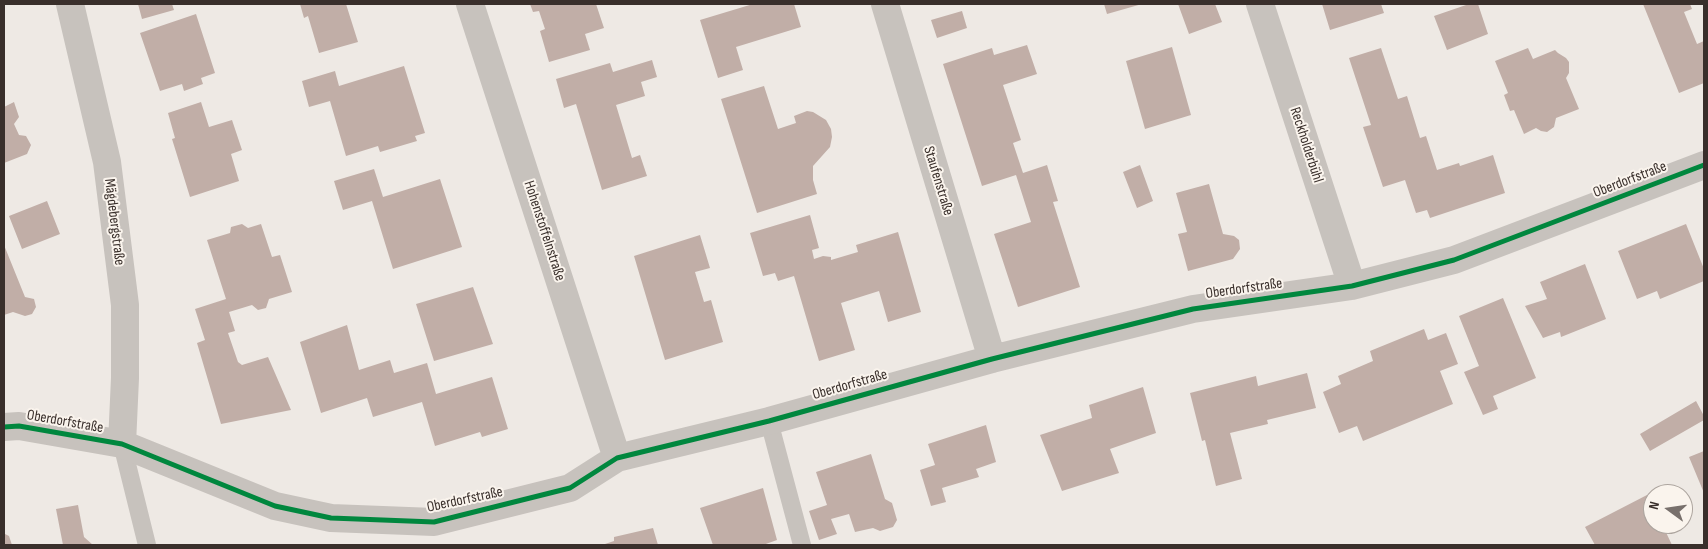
<!DOCTYPE html>
<html>
<head>
<meta charset="utf-8">
<style>
  body { margin:0 }
  #map { position:relative; width:1708px; height:549px; overflow:hidden; background:#eee9e4; font-family:"Sofia Sans Condensed",sans-serif }
  canvas { display:block }
  .frame { position:absolute; inset:0; border:5px solid #392f2b; pointer-events:none }
  .north { position:absolute; left:1643px; top:484px; width:50px; height:50px; box-sizing:border-box; background:#faf4ed; border:1px solid #ada59f; border-radius:50%; rotate:284deg; font-size:14px; font-weight:700; line-height:20px; text-align:center; color:#392f2b }
  .north::after { content:''; display:block; margin:auto; width:18px; height:22px; background:#78706c; clip-path:polygon(50% 0,100% 100%,50% 72%,0 100%) }
</style>
</head>
<body>
<div id="map">
<canvas width="1708" height="549"></canvas>
<div class="frame"></div>
<div class="north">N</div>
</div>
<script>
const ctx = document.querySelector('canvas').getContext('2d');
ctx.lineJoin = 'round';
function paint(path, color) { ctx.fillStyle = color; ctx.fill(path, 'evenodd'); }
const poly = rows => new Path2D(rows.map(r => 'M' + r).join(''));
function strokePath(path, color, width, dash) { ctx.strokeStyle = color; ctx.lineWidth = width; ctx.lineCap = dash ? 'butt' : 'round'; ctx.setLineDash(dash || []); ctx.stroke(path); }
function drawText(font, color, halo, rows, align = 'center') {
  ctx.font = font + ' "Sofia Sans Condensed",sans-serif'; ctx.lineWidth = 4; ctx.setLineDash([]); ctx.textBaseline = 'middle'; ctx.strokeStyle = halo; ctx.fillStyle = color; for (const [text, x, y, turn = 0] of rows) {
    ctx.save(); ctx.translate(x, y); ctx.rotate((+turn || 0) * Math.PI / 180); ctx.textAlign = isNaN(turn) ? turn : align; if (halo) ctx.strokeText(text, 0, 0); ctx.fillText(text, 0, 0); ctx.restore();
  }
}
const building = poly([
  [138,4,172,4,174,10,142,19],
  [300,4,346,4,358,42,319,53,308,16,304,18],
  [530,4,596,4,604,28,585,34,590,50,549,62,540,31,545,29,539,11,533,12],
  [753,4,794,4,801,27,736,47,743,70,718,78,700,20],
  [1104,4,1142,4,1107,14],
  [1178,4,1215,4,1222,22,1189,34],
  [1322,4,1381,4,1384,13,1330,30],
  [1469,4,1478,4,1488,34,1447,50,1434,16],
  [1643,4,1690,4,1692,9,1684,12,1697,44,1704,41,1704,83,1679,93],
  [962,11,967,28,937,38,931,20],
  [196,14,215,73,201,78,203,84,184,91,182,84,160,91,140,33],
  [1027,45,1037,74,1003,85,1021,140,1013,143,1023,173,1047,165,1058,201,1053,202,1080,287,1018,307,994,234,1031,222,1016,175,982,186,943,64,992,48,994,55],
  [1172,47,1191,115,1145,129,1126,61],
  [1381,48,1398,99,1407,96,1420,138,1426,136,1437,170,1459,163,1460,166,1493,155,1505,193,1430,218,1427,210,1416,213,1405,180,1383,187,1363,127,1371,125,1349,58],
  [1528,48,1533,59,1555,50,1558,53,1566,58,1569,62,1569,73,1566,78,1579,109,1556,118,1554,127,1547,132,1541,131,1536,128,1524,134,1514,110,1510,111,1504,95,1508,93,1495,61],
  [652,60,657,77,641,82,645,96,616,105,632,158,640,155,647,176,602,190,576,104,564,108,556,79,610,63,613,72],
  [404,66,425,133,415,136,417,141,380,152,378,146,346,156,330,101,309,107,302,81,335,71,339,86],
  [764,86,778,129,796,123,794,116,807,111,813,112,826,120,831,129,832,137,830,147,813,166,813,180,817,194,757,213,721,99],
  [14,102,19,117,14,124,19,135,26,136,31,145,27,154,4,163,4,107],
  [201,102,209,127,232,120,242,150,231,154,239,181,190,197,172,139,175,138,168,113],
  [1140,165,1153,201,1137,208,1123,172],
  [374,169,383,197,440,179,462,247,393,269,372,201,343,210,334,181],
  [1209,184,1223,234,1234,236,1239,240,1240,249,1233,259,1188,271,1178,234,1187,232,1176,193],
  [47,201,60,234,22,249,9,216],
  [810,215,819,248,812,250,814,259,823,256,831,257,831,260,858,252,856,245,898,232,921,312,888,322,879,291,841,303,855,350,819,361,794,276,778,281,775,273,763,276,750,233],
  [242,224,248,228,261,224,272,257,280,255,292,292,269,299,266,308,258,310,252,305,229,312,235,331,228,333,238,362,242,365,268,357,291,410,221,424,197,343,205,340,195,309,226,299,207,240,230,233,231,227],
  [1686,224,1704,269,1704,281,1660,299,1657,291,1637,299,1618,251],
  [700,235,710,268,695,272,704,302,711,300,723,342,665,360,634,256],
  [4,245,25,297,34,299,36,307,32,314,25,316,13,312,4,315],
  [1585,264,1606,319,1561,337,1560,332,1543,338,1525,306,1547,299,1540,282],
  [473,287,493,344,434,361,416,304],
  [1503,298,1536,378,1493,396,1498,409,1483,415,1464,372,1479,366,1459,316],
  [347,325,359,370,390,360,394,373,427,363,436,394,492,377,508,429,482,437,480,432,435,446,422,402,373,417,367,398,321,413,300,342],
  [1424,329,1428,340,1446,333,1458,364,1440,371,1453,404,1363,441,1357,426,1339,433,1323,392,1341,384,1338,376,1373,361,1370,351],
  [1307,373,1316,408,1267,420,1268,424,1230,433,1242,479,1216,486,1205,440,1202,441,1190,393,1256,376,1258,386],
  [1143,387,1156,433,1110,449,1119,473,1062,491,1040,435,1092,418,1089,405],
  [1696,401,1704,416,1704,420,1650,451,1640,434],
  [986,425,996,462,976,469,979,477,942,488,946,502,931,506,920,470,935,465,928,444],
  [1704,451,1704,493,1689,457],
  [871,454,885,499,892,503,897,520,893,527,880,531,873,528,855,532,849,514,831,519,837,534,819,540,809,511,827,505,816,472],
  [763,488,777,540,763,545,713,545,700,508],
  [1647,495,1653,507,1653,524,1662,524,1672,545,1595,545,1585,527],
  [78,505,84,537,93,545,63,545,56,509],
  [653,528,658,545,602,545,614,541,614,537],
  [4,530,5,534,9,536,12,545,4,545]
]);
const lane = poly([
  [769,421,802,545],
  [122,444,147,545]
]);
const street = poly([
  [70,4,107,162,125,305,125,378,122,444],
  [470,4,617,458],
  [885,4,992,359],
  [1260,4,1352,286],
  [4,427,19,426,122,444,275,506,331,518,434,522,570,488,617,458,769,421,992,359,1193,309,1352,286,1454,260,1704,165]
]);
const cycleway = poly([
  [4,427,19,426,122,444,275,506,331,518,434,522,570,488,617,458,769,421,992,359,1193,309,1352,286,1454,260,1704,165]
]);
const streetNames = [
  ["Reckholderbühl",1306,145,72],
  ["Oberdorfstraße",1630,180,-21],
  ["Staufenstraße",938,181,73],
  ["Mägdebergstraße",114,222,83],
  ["Hohenstoffelnstraße",544,231,72],
  ["Oberdorfstraße",1244,289,-8],
  ["Oberdorfstraße",850,385,-16],
  ["Oberdorfstraße",65,422,10],
  ["Oberdorfstraße",465,500,-12]
];
paint(building, '#c1aea7');
strokePath(lane, '#c7c2bd', 18);
strokePath(street, '#c7c2bd', 28);
strokePath(cycleway, '#00873e', 5);
drawText('15px', '#392f2b', '#faf4ed', streetNames);
</script>
</body>
</html>
